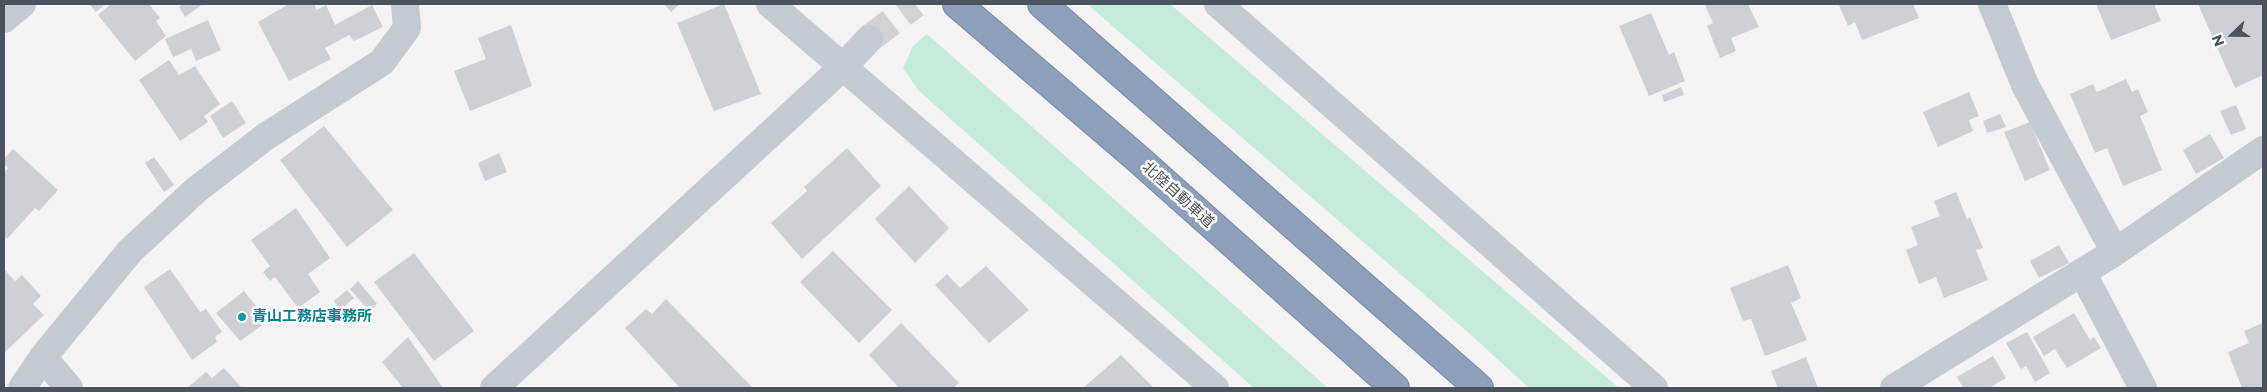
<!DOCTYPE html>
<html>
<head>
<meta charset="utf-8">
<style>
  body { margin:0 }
  #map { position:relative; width:2267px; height:392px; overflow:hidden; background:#f4f2f2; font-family:Montserrat,sans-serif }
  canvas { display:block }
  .frame { position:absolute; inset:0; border:5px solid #4b535e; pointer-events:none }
  .north { position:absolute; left:2207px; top:10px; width:50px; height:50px; -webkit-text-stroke:4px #fff; paint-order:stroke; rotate:248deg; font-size:14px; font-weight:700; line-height:20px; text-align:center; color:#4b535e }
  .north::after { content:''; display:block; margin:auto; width:18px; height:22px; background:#4b535e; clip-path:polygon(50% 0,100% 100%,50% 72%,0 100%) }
</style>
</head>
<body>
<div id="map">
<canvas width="2267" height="392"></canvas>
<div class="frame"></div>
<div class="north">N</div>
</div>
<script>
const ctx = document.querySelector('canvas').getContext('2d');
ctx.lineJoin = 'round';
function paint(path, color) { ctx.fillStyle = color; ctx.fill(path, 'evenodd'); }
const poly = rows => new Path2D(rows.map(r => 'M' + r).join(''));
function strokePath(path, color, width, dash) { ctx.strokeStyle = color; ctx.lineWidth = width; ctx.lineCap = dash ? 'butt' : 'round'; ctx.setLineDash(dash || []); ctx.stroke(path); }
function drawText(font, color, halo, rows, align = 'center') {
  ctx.font = font + ' Montserrat,"Noto Sans JP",sans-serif'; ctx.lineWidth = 5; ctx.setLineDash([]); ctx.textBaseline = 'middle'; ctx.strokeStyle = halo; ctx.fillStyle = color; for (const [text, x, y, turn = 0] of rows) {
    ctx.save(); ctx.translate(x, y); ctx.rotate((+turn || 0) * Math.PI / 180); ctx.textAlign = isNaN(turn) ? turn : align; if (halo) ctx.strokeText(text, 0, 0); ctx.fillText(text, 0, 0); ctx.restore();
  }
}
const green = poly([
  [1087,4,1170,4,1619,388,1529,388,1470,334],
  [927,34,1328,388,1254,388,919,91,903,68,913,46]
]);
const building = poly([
  [89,4,106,4,96,12],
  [111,4,149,4,160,18,156,21,166,36,135,61,98,15],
  [183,4,203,4,185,17,179,7],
  [289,4,314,4,317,10,326,5,335,25,372,5,383,27,354,41,349,35,325,48,331,59,289,81,258,22],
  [664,4,680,4,671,12],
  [724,4,761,94,714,111,677,23],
  [1748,4,1759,27,1731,38,1736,51,1720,58,1707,26,1713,23,1705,5],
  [1844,4,1913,4,1919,18,1862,40,1855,22,1848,26,1839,5],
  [2096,4,2154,4,2161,21,2111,40],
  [2198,4,2263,4,2263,75,2235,88],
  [1651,13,1669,55,1674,52,1685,81,1649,96,1619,26],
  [208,20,221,50,196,61,191,49,173,57,165,39],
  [511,25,532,86,470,111,454,71,486,59,478,38],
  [169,60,179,75,195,66,220,104,204,116,208,122,180,141,139,80],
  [2126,79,2132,92,2138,89,2148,112,2140,116,2162,170,2123,186,2107,148,2095,153,2070,94,2093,84,2097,92],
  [1681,87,1684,95,1664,102,1662,95],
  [1969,92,1979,116,1969,120,1973,131,1938,147,1923,112],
  [232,101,246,123,223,138,210,116],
  [2236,105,2246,129,2231,135,2220,111],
  [2000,114,2006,127,1987,133,1983,121],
  [2030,122,2050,170,2025,181,2004,132],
  [324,126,393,210,347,247,280,160],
  [2210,134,2224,158,2196,174,2183,150],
  [847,148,881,186,802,259,771,223,807,191,804,187],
  [13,149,58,190,39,211,35,208,7,239,4,236,4,173,8,168,4,164,4,159],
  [499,153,507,172,485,181,478,163],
  [154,157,174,185,164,192,145,163],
  [909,186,949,228,915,263,875,219],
  [1956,192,1967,219,1970,217,1983,248,1976,250,1988,280,1944,298,1936,277,1919,284,1906,250,1918,245,1911,227,1940,216,1934,201],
  [296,208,330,258,308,274,320,292,298,308,275,277,270,281,263,272,270,266,251,240],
  [2059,245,2069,263,2039,278,2030,261],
  [833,251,892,310,859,343,800,282],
  [414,253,474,331,434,361,374,282],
  [1788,265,1801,298,1791,303,1807,340,1765,356,1751,319,1743,321,1730,288],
  [986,266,1029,310,989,343,935,285,947,274,960,288],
  [4,269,15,281,22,275,41,296,33,304,44,315,4,353],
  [170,269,200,312,206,309,222,332,215,337,217,342,192,360,144,287],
  [358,281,377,304,369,311,350,289],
  [347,290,354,298,340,310,334,301],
  [244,291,268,321,240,341,216,313],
  [666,299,752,387,680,388,625,328,646,309,652,314],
  [2074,313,2090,340,2094,337,2101,348,2067,368,2055,349,2044,356,2033,337],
  [901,323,959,383,953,388,899,388,869,355],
  [2263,323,2263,388,2242,388,2228,352,2249,343,2244,331],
  [2027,332,2050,373,2035,382,2026,366,2021,369,2006,343],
  [408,337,443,388,403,388,382,362],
  [1121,355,1154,388,1083,388],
  [1993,356,2006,378,1989,388,1963,388,1957,377],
  [1806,357,1818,388,1778,388,1771,371],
  [224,368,242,388,187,388,206,372,212,378]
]);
const minorTunnel = poly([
  [869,39,915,4]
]);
const minor = poly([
  [770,4,1215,388],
  [1218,4,1654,388],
  [1992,4,2025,85,2115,252],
  [4,19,22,4],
  [2082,272,2143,388],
  [43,357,69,388],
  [22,388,43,357,130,251,196,190,265,137,382,62,407,28,405,4],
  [494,388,843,67,869,39],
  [1894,388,2115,252,2263,150]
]);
const highway = poly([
  [957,4,1137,158,1395,388],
  [1042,4,1479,388]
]);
const markers = [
  [242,317,5,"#0f9aa8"]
];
const streetNames = [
  ["北陸自動車道",1178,195,42]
];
const cultureNames = [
  ["青山工務店事務所",252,317]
];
paint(green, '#c5ecd8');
paint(building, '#cfd0d5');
strokePath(minorTunnel, '#d2d2d4', 28, [28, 14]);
strokePath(highway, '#798aa7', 30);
strokePath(minor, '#c4cad2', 28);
strokePath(highway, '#8e9fbb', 28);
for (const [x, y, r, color] of markers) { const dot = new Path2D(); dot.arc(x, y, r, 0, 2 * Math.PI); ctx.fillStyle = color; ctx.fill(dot); strokePath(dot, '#fff', 2); }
drawText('15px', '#4b535e', '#fff', streetNames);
drawText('bold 15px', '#0d838f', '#fff', cultureNames, 'left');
</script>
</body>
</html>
